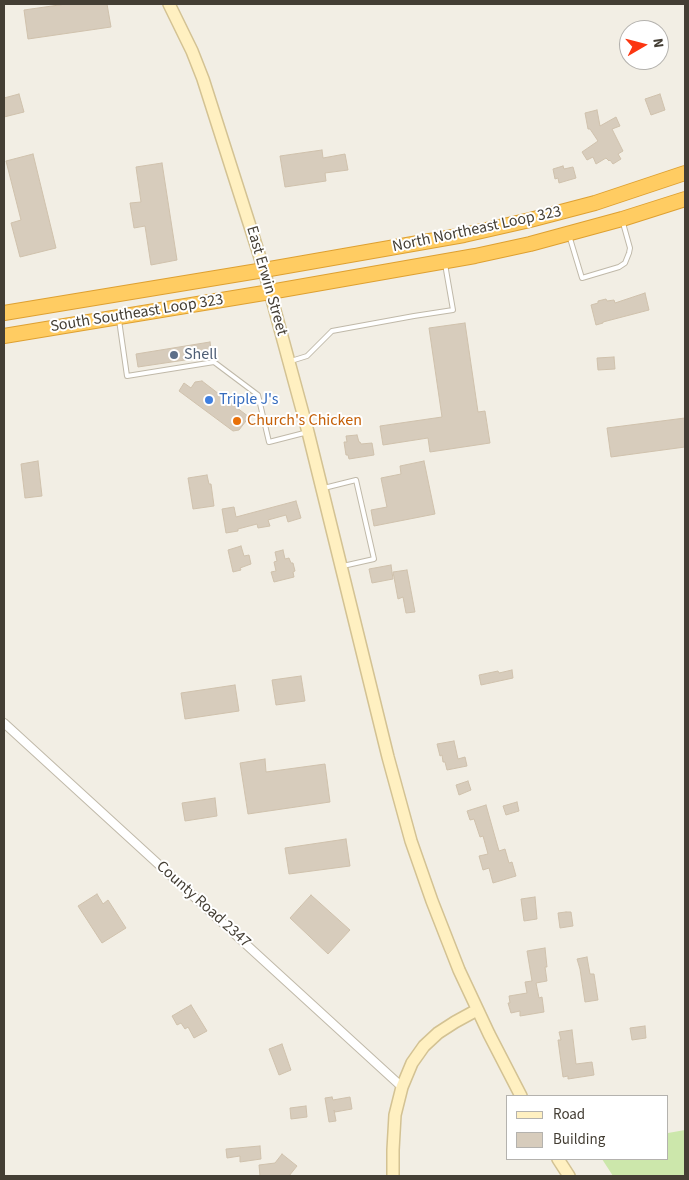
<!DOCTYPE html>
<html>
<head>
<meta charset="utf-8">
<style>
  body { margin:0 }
  #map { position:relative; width:689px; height:1180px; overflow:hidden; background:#f2eee4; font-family:"Source Sans 3",sans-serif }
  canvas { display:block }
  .frame { position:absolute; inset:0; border:5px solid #443e34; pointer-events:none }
  .legend { position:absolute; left:506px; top:1095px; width:162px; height:65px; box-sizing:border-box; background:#fff; border:1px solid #b4b2ae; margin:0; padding:6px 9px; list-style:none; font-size:15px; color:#443e34 }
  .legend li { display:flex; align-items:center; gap:10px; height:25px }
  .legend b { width:25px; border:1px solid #b4b2ae }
  .north { position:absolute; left:619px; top:20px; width:50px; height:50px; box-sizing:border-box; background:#fff; border:1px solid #b4b2ae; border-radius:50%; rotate:82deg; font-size:14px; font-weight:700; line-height:20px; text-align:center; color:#443e34 }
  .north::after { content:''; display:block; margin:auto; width:18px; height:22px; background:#fc3611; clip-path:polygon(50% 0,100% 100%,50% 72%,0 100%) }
</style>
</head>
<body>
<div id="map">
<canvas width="689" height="1180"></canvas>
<div class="frame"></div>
<ul class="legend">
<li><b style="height:6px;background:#fff0c1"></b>Road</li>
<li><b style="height:14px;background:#d7ccbc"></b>Building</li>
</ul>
<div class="north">N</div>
</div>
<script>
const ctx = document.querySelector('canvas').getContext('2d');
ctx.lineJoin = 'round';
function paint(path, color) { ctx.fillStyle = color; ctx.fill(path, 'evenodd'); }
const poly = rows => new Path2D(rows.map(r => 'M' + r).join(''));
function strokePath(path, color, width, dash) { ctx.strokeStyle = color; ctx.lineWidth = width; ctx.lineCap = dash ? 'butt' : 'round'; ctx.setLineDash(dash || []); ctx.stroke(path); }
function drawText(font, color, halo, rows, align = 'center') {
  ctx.font = font + ' "Source Sans 3",sans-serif'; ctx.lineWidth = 4; ctx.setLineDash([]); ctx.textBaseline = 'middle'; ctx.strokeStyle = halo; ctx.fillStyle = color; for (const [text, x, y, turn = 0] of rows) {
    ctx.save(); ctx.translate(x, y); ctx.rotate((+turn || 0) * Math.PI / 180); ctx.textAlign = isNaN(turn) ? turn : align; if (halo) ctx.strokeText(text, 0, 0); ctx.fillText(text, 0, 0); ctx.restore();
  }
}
const green = poly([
  [685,1130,685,1176,613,1176,602,1159,668,1159,668,1133]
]);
const building = poly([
  [66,4,107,4,111,27,28,39,24,10,66,4],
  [19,94,24,112,4,117,4,98,19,94],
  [660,94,665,110,651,115,645,99,660,94],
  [597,110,600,126,616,117,620,126,612,129,623,151,618,154,621,159,613,164,610,160,609,161,606,158,596,164,593,157,587,160,582,152,598,141,590,129,588,129,585,113,597,110],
  [322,150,323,158,345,154,348,170,325,173,326,181,285,187,280,156,322,150],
  [33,154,56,248,20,257,11,223,21,220,6,161,33,154],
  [162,163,177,260,151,265,145,226,134,228,130,203,141,202,136,167,162,163],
  [563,166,564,169,573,167,576,178,559,183,558,178,555,179,553,169,563,166],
  [645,293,649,310,603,322,603,323,596,325,591,305,598,303,598,301,606,299,607,301,614,300,615,303,645,293],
  [465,323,478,412,485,411,490,443,430,452,428,438,383,445,380,426,442,417,429,328,465,323],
  [210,342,212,356,138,367,136,354,210,342],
  [614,357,615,369,598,370,597,358,614,357],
  [202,381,249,417,239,430,233,431,179,391,184,383,191,388,195,382,202,381],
  [685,418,685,447,611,457,607,428,685,418],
  [357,435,359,442,360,442,361,444,372,443,374,455,349,459,348,455,346,455,344,442,347,442,346,436,357,435],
  [38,461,42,496,25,498,21,464,38,461],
  [424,461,435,514,374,526,371,510,387,507,381,478,401,474,400,466,424,461],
  [207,475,209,484,211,484,214,506,193,509,188,478,207,475],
  [296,501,301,518,288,522,286,515,268,520,270,526,258,528,257,524,238,529,238,531,226,533,222,509,234,507,236,517,296,501],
  [241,546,244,556,249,555,251,564,240,568,241,570,233,572,228,550,241,546],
  [283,550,285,559,289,558,291,563,293,563,295,571,293,572,294,577,274,582,271,572,276,571,274,562,277,561,275,552,283,550],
  [391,565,393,579,372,583,369,569,391,565],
  [407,570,415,612,406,613,403,597,398,599,393,572,407,570],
  [512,670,513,678,481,685,479,675,498,671,499,673,512,670],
  [301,676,305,701,276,705,272,680,301,676],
  [235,685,239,711,185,719,181,693,235,685],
  [454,741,458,759,465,757,467,766,447,770,445,762,443,762,442,755,440,756,437,744,454,741],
  [265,759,266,772,325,764,330,802,248,814,240,763,265,759],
  [468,781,471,790,459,795,456,785,468,781],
  [215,798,217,816,185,821,182,803,215,798],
  [517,802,519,811,506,815,503,806,517,802],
  [486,805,499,851,505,849,509,863,512,862,516,876,493,883,489,868,483,870,479,856,488,854,483,836,480,837,474,819,470,820,467,811,486,805],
  [346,839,350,866,289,874,285,848,346,839],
  [97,894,103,904,108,900,126,928,102,943,78,906,97,894],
  [311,895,350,930,328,954,290,918,311,895],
  [535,897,537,919,524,921,521,899,535,897],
  [566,912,571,912,573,926,560,928,558,913,566,912],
  [545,948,547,967,545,967,547,981,536,983,539,998,542,997,544,1012,520,1016,520,1011,511,1013,508,1003,510,1003,509,996,527,993,525,982,532,981,527,951,545,948],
  [587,957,590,974,594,974,598,1000,585,1002,580,969,577,959,587,957],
  [191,1005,207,1031,194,1038,188,1027,185,1029,181,1023,177,1025,172,1016,191,1005],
  [645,1026,646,1038,632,1040,630,1028,645,1026],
  [572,1030,576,1064,592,1062,594,1075,568,1079,568,1076,563,1077,558,1040,561,1040,559,1032,572,1030],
  [282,1044,291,1070,279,1075,269,1049,282,1044],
  [332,1097,333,1100,350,1097,352,1109,335,1112,334,1110,336,1121,329,1122,325,1098,332,1097],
  [306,1106,307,1117,291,1119,290,1108,306,1106],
  [260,1146,261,1159,240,1162,240,1156,227,1158,226,1149,260,1146],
  [282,1154,297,1166,289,1176,260,1176,259,1165,275,1163,282,1154]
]);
const lane = poly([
  [569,235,582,278,619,267,625,263,629,253,630,248,623,223],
  [119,320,127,376,214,362,258,395,269,442,308,432],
  [291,361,307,356,332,331,414,316,453,310,445,264],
  [324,488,356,480,374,559,343,566]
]);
const street = poly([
  [4,723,402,1087]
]);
const secondary = poly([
  [169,4,192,51,203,79,264,270,308,432,388,757,411,841,432,901,459,970,489,1034,521,1096],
  [558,1159,569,1176],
  [393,1176,393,1150,395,1115,402,1087,412,1063,424,1046,438,1033,455,1022,477,1010]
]);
const highway = poly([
  [4,313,264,270,464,235,530,220,595,203,685,173],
  [4,336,270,292,475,256,530,244,622,219,685,199]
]);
const markers = [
  [174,355,5,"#5c6f8a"],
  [209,400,5,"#3f7fe0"],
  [237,421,5,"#e8710a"]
];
const streetNames = [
  ["North Northeast Loop 323",477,230,-12],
  ["East Erwin Street",266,281,74],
  ["South Southeast Loop 323",137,314,-9],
  ["County Road 2347",203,905,42]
];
const serviceNames = [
  ["Shell",184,355]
];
const shopNames = [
  ["Triple J's",219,400]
];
const foodNames = [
  ["Church's Chicken",247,421]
];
paint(green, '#cce7ab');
paint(building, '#d7ccbc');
strokePath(building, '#cfc1ac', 1);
strokePath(lane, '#c0b9a9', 6);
strokePath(street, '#c0b9a9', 10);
strokePath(secondary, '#d3c293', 14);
strokePath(highway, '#dea031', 16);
strokePath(lane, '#fff', 4);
strokePath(street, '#fff', 8);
strokePath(secondary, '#fff0c1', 11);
strokePath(highway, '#ffcc62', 14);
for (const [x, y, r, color] of markers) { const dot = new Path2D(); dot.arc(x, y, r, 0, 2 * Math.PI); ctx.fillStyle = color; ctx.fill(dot); strokePath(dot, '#fff', 2); }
drawText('16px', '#443e34', '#fff', streetNames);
drawText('16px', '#4e5e75', '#fff', serviceNames, 'left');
drawText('16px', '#366cbe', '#fff', shopNames, 'left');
drawText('16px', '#c56008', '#fff', foodNames, 'left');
</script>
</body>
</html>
